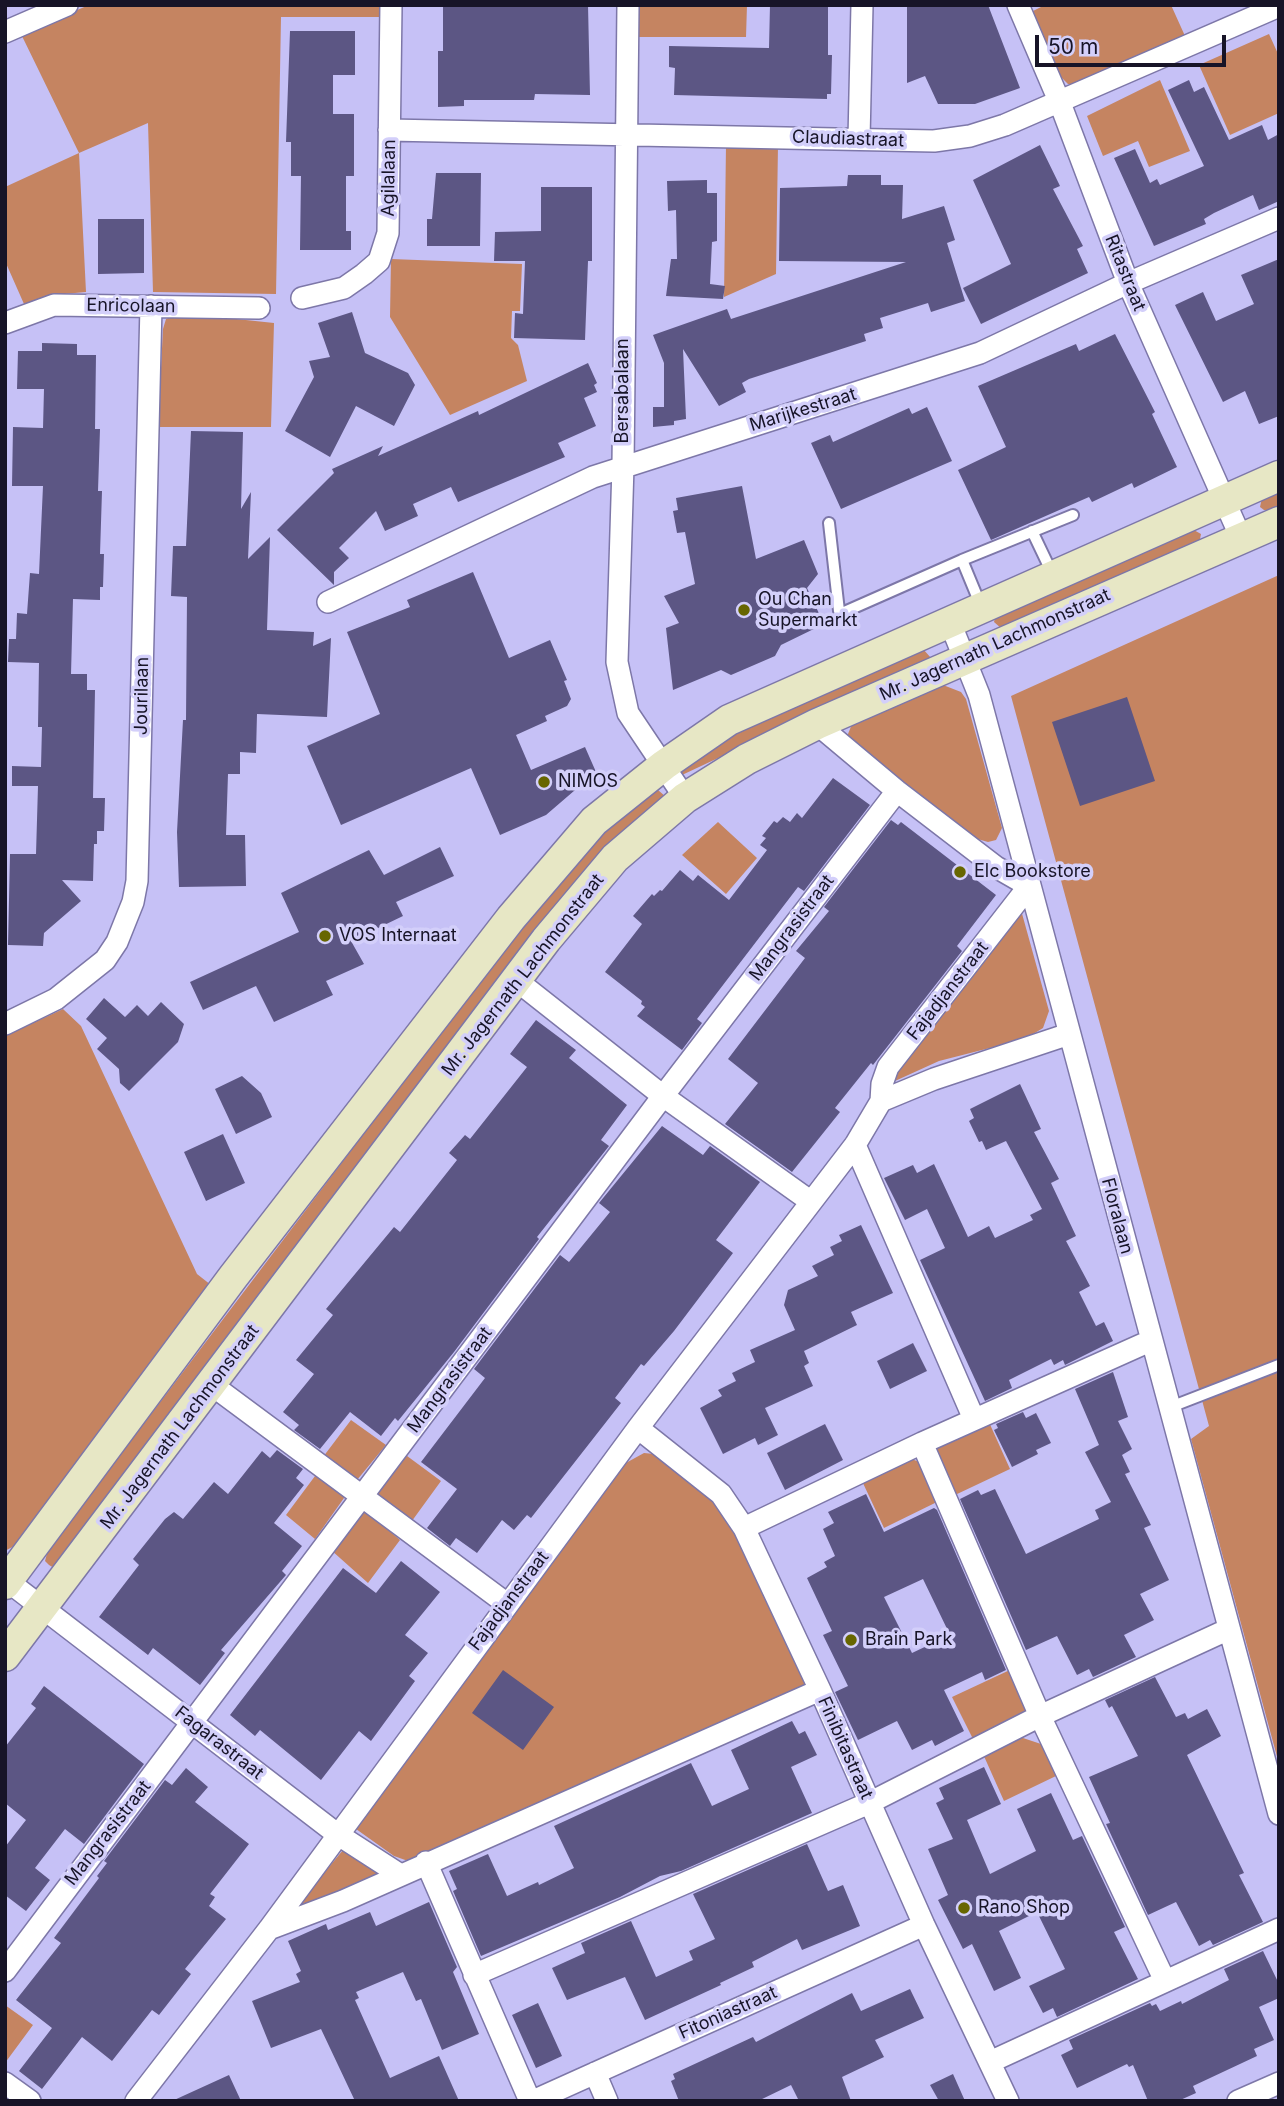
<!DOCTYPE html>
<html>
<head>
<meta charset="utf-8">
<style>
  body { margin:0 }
  #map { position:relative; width:1284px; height:2106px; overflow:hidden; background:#c6c1f6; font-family:Inter,sans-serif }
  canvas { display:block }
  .frame { position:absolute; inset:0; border:7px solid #171427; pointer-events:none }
  .scale { position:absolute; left:1035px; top:35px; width:191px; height:32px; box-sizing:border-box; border:4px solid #171427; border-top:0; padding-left:9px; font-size:21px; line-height:24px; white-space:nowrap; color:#171427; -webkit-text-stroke:5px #d3cffa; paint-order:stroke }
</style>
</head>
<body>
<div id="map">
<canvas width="1284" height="2106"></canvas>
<div class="frame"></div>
<div class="scale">50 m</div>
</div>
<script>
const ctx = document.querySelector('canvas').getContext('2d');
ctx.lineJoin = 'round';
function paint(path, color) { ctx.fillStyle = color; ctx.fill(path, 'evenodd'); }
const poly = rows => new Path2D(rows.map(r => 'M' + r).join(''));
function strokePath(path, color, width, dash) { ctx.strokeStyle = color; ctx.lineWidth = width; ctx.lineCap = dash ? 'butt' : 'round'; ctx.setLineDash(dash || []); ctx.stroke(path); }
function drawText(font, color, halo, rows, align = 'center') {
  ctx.font = font + ' Inter,sans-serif'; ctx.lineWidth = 7; ctx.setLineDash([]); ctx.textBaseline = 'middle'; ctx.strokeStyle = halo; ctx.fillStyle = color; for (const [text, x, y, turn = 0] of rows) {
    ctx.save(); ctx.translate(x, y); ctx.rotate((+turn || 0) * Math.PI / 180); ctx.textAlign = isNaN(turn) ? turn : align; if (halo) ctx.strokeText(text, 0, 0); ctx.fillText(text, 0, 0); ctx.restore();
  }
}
const green = poly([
  [89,5,383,5,383,17,281,17,276,294,153,292,148,123,79,153,86,292,53,295,24,304,5,261,5,187,79,153,21,34],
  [638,5,747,5,746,37,638,37],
  [1045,5,1171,5,1185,36,1077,85,1068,84,1056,72,1033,11],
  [1269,34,1279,56,1279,113,1230,135,1199,65],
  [1160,80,1190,151,1149,167,1138,141,1103,156,1087,116],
  [726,145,778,145,776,274,724,297],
  [391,259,522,264,520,311,512,311,511,338,518,345,527,381,450,415,390,317],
  [180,313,274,323,271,427,158,427,163,329,166,319],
  [1279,488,1279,510,1264,510,1260,507,1262,498],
  [1192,529,1201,534,1199,544,1002,629,994,622,995,618],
  [1279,575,1279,1764,1191,1439,1209,1426,1011,696],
  [923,649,931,658,682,775,680,772,690,762,750,724],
  [943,685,961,692,966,699,1002,828,996,840,988,842,974,838,846,739,852,724],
  [658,790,666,797,54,1568,49,1565,45,1561,48,1550,541,900,610,826,650,792],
  [718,822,757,858,726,894,682,855],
  [1021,910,1049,1011,1043,1028,1025,1039,939,1061,895,1081,898,1066],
  [63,1009,81,1026,197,1274,211,1285,14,1546,5,1551,5,1036],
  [351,1420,386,1445,357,1480,323,1457],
  [988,1420,1010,1469,955,1495,935,1450,938,1444],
  [403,1453,441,1481,409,1525,377,1500,375,1489],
  [644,1453,654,1454,718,1506,739,1537,805,1683,804,1689,418,1857,408,1861,394,1856,356,1829,624,1464],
  [909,1458,922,1463,939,1501,884,1528,862,1481],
  [318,1472,342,1492,344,1498,315,1539,286,1515],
  [364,1513,370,1514,400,1540,368,1583,331,1550,360,1514],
  [1012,1669,1027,1709,1024,1716,974,1741,952,1697],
  [1020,1737,1041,1744,1056,1776,1004,1801,983,1754],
  [343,1850,377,1869,376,1874,301,1908,296,1907],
  [5,2005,33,2025,5,2063]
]);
const building = poly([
  [443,5,588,5,590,95,535,94,534,100,464,100,464,106,438,107,438,51,443,51],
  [770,5,828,5,828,55,832,55,831,94,827,94,827,99,674,95,675,68,669,67,669,46,769,48],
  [907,5,988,5,1020,88,975,104,938,104,925,76,907,83],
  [290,31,355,31,355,75,333,75,333,114,354,114,354,176,346,176,346,231,351,231,351,250,300,250,301,176,291,176,291,142,286,142],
  [1189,80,1194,92,1204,87,1229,140,1262,125,1268,140,1279,134,1279,201,1259,210,1253,195,1214,213,1204,219,1206,224,1154,246,1114,158,1135,149,1150,183,1157,179,1160,185,1204,166,1168,90],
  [1040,145,1060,186,1053,189,1083,246,1077,249,1088,273,981,324,963,288,1011,264,973,180],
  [436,173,481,173,480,246,427,246,427,219,432,219],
  [848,175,881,175,881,185,903,185,902,219,944,206,955,240,947,243,965,301,931,312,928,303,880,318,883,328,864,334,866,341,749,379,742,383,746,392,719,406,683,349,686,419,674,421,674,425,653,427,653,407,664,407,664,363,653,335,727,309,731,319,906,262,779,261,780,188,847,186],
  [707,180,707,193,717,193,717,241,712,242,710,284,725,286,723,299,666,296,671,259,677,259,676,210,668,211,667,181],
  [541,187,592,187,592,261,588,261,585,340,514,338,515,313,523,314,525,261,494,261,495,232,541,231],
  [98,219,144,219,144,273,98,274],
  [1279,259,1279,416,1259,424,1245,391,1223,402,1175,305,1203,292,1216,321,1254,304,1241,275],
  [352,312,365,353,408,373,415,385,394,426,356,406,330,457,285,431,314,377,309,361,330,357,318,323],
  [1115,334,1155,412,1152,414,1177,467,1134,488,1132,483,1092,502,1089,497,991,540,958,470,1006,447,978,386,1076,344,1079,351],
  [42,343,77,344,77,355,96,355,95,429,100,429,98,491,102,491,100,554,104,554,103,587,100,587,100,600,73,599,71,674,87,674,87,690,95,690,93,798,105,798,104,831,97,831,97,844,94,844,93,881,62,880,81,901,44,933,43,946,8,945,10,854,36,854,38,786,12,786,12,766,41,767,42,727,38,727,39,663,8,662,9,639,16,639,17,613,27,614,30,573,39,574,43,486,12,486,13,427,43,428,44,389,17,389,18,351,42,351],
  [588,363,597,383,594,385,597,392,584,398,596,426,558,443,565,457,458,502,451,487,413,504,418,516,385,531,376,511,339,548,349,558,334,572,334,585,277,530,334,473,332,469,383,446,378,456,478,411,479,415],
  [927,407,952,461,841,509,811,443,830,435,833,442,909,408,912,414],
  [191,431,243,432,241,509,251,492,248,559,270,537,267,630,314,632,313,646,331,638,327,717,257,714,256,753,240,752,240,774,228,774,226,835,245,835,246,886,179,887,177,832,183,720,186,720,187,597,171,596,173,546,186,546],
  [742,486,756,559,804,540,818,574,807,588,824,624,781,645,775,656,731,675,721,670,673,690,666,628,679,623,664,596,695,584,685,532,677,533,673,511,678,510,676,498],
  [473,572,509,658,550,640,567,680,564,681,571,699,567,706,545,716,547,721,516,735,531,770,585,747,596,772,546,815,500,835,471,768,341,825,307,746,380,714,347,632,410,607,407,600],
  [1127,697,1155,781,1080,806,1052,722],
  [833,778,870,805,804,891,798,887,697,1019,702,1023,682,1050,637,1016,645,1007,641,1004,642,1001,605,972,642,924,633,916,652,894,654,896,660,890,662,891,680,870,693,881,698,875,729,900,767,850,760,845,766,838,762,836,774,821,777,823,783,817,790,822,797,813,802,818],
  [891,820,898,825,901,822,996,895,957,946,962,951,873,1065,871,1063,835,1108,840,1112,792,1172,725,1124,758,1083,728,1059,805,958,796,951,829,911,824,907],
  [440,847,454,876,396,902,403,916,351,941,364,964,326,981,333,995,274,1022,256,986,203,1010,190,982,299,932,281,893,369,850,384,875],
  [104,998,125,1017,137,1005,148,1016,161,1002,184,1024,178,1042,129,1091,120,1083,119,1069,97,1049,107,1038,86,1019],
  [536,1020,576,1050,569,1058,627,1105,601,1140,609,1146,537,1237,539,1239,454,1352,398,1421,395,1418,381,1436,350,1412,320,1449,294,1430,299,1425,283,1412,314,1374,296,1360,333,1315,326,1309,394,1227,400,1232,457,1160,449,1153,465,1135,470,1139,527,1067,510,1054],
  [242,1076,261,1093,272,1117,236,1134,215,1089],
  [1020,1084,1041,1129,1034,1132,1059,1179,1051,1183,1076,1236,1066,1241,1090,1286,1079,1292,1096,1326,1104,1322,1113,1341,1065,1365,1063,1360,1054,1365,1051,1359,1009,1380,1012,1388,985,1401,920,1260,945,1248,927,1209,905,1220,884,1178,913,1165,917,1173,934,1164,968,1237,989,1226,995,1238,1033,1220,1030,1215,1042,1209,1006,1141,986,1150,982,1141,979,1142,969,1121,974,1118,970,1109],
  [662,1126,703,1155,710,1146,760,1182,716,1240,733,1253,674,1331,644,1366,641,1364,615,1398,621,1403,531,1518,527,1515,514,1530,502,1520,477,1553,456,1538,450,1546,427,1528,457,1489,421,1462,485,1378,474,1369,560,1255,569,1262,610,1212,599,1203],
  [223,1134,245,1183,206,1201,184,1152],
  [861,1225,893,1293,851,1312,857,1325,804,1351,809,1363,804,1366,813,1386,765,1408,778,1435,758,1445,755,1438,723,1454,700,1408,722,1396,718,1390,736,1381,732,1373,755,1362,750,1350,795,1330,784,1305,788,1290,818,1276,812,1266,834,1255,830,1247,842,1241,839,1235],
  [913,1343,927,1371,890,1389,877,1361],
  [1113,1372,1128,1417,1118,1421,1132,1449,1122,1455,1130,1472,1125,1474,1151,1525,1144,1528,1169,1580,1140,1594,1154,1620,1124,1635,1136,1657,1093,1677,1089,1669,1077,1675,1057,1636,1026,1650,960,1499,978,1490,981,1495,995,1489,1026,1554,1099,1519,1095,1510,1111,1502,1085,1452,1099,1445,1075,1389],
  [1023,1412,1026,1418,1036,1413,1051,1443,1036,1450,1038,1454,1012,1467,994,1430,998,1428,996,1424],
  [825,1424,843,1460,785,1490,767,1453],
  [277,1450,303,1469,296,1478,304,1485,274,1523,302,1546,282,1571,286,1575,221,1650,225,1653,200,1685,153,1648,148,1655,99,1617,139,1565,133,1559,165,1519,174,1512,183,1519,214,1482,228,1494,262,1451,270,1458],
  [866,1494,884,1532,934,1508,937,1510,1006,1670,985,1680,982,1672,944,1690,964,1731,935,1746,932,1740,912,1750,897,1721,858,1740,835,1692,848,1686,823,1635,832,1631,807,1578,827,1567,824,1562,835,1556,823,1529,834,1523,828,1512],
  [923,1579,950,1635,912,1653,884,1597],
  [401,1561,440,1592,405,1635,428,1653,409,1676,415,1681,371,1741,359,1731,321,1780,260,1730,255,1736,230,1715,343,1568,376,1593],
  [503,1670,554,1707,523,1750,472,1713],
  [1155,1677,1176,1717,1185,1713,1188,1719,1207,1709,1221,1736,1187,1755,1244,1873,1239,1875,1263,1922,1213,1945,1210,1940,1199,1946,1176,1902,1148,1915,1106,1824,1110,1823,1089,1777,1138,1756,1112,1706,1109,1708,1105,1700],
  [44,1686,144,1764,84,1844,65,1829,35,1868,50,1880,26,1911,5,1895,5,1847,26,1820,5,1803,5,1747,36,1708,31,1704],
  [792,1721,799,1734,805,1731,817,1755,791,1767,812,1813,681,1871,660,1876,620,1897,481,1956,453,1891,457,1889,449,1871,488,1854,507,1896,538,1882,539,1885,574,1868,554,1826,691,1763,712,1806,749,1789,731,1750],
  [984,1767,1001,1804,967,1820,990,1874,1036,1851,1017,1809,1051,1793,1073,1840,1082,1836,1125,1927,1114,1932,1138,1979,1057,2017,1053,2008,1043,2013,1029,1986,1065,1969,1037,1912,999,1931,1021,1978,994,1991,972,1944,963,1949,938,1900,948,1895,928,1849,953,1839,936,1803,944,1799,939,1788],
  [186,1768,208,1787,195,1802,249,1844,210,1894,215,1897,209,1906,226,1919,185,1969,191,1974,159,2015,152,2010,112,2061,82,2037,42,2089,19,2071,52,2028,16,2000,61,1943,54,1938,99,1878,97,1876,107,1863,104,1861,165,1780,172,1785],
  [807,1844,828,1891,843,1885,860,1926,802,1950,797,1939,752,1962,754,1967,720,1983,721,1985,645,2020,625,1977,567,2000,552,1968,585,1953,581,1943,631,1921,656,1977,693,1960,689,1951,715,1939,693,1894],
  [429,1902,457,1967,453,1972,479,2034,442,2050,421,1999,416,2001,403,1972,356,1992,359,1998,355,2000,390,2078,439,2056,459,2101,355,2101,321,2029,271,2048,252,2001,300,1982,296,1974,301,1971,288,1941,326,1924,328,1930,370,1912,376,1926],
  [1263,1951,1279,1984,1279,1998,1259,2007,1274,2040,1254,2049,1257,2056,1193,2086,1196,2093,1178,2101,1148,2101,1133,2065,1129,2067,1127,2064,1077,2088,1061,2055,1073,2049,1069,2040,1150,2003,1152,2006,1156,2004,1160,2011,1181,2001,1182,2004,1229,1980,1224,1969],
  [910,1989,924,2018,875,2040,884,2057,842,2077,851,2101,799,2101,791,2085,758,2101,679,2101,671,2081,675,2079,673,2074,753,2037,756,2042,852,1993,861,2011],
  [538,2003,562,2056,536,2068,512,2015],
  [953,2074,965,2101,939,2101,930,2085],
  [229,2075,241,2101,172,2101]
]);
const service = poly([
  [829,523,839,611,842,613,962,560,981,606],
  [1032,531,1053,575],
  [962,560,1073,515],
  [1168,1408,1279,1365]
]);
const minor = poly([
  [628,5,623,466,617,662,628,713,685,798],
  [1018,5,1060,103,1128,283,1241,538],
  [5,32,67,5],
  [389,130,934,141,970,136,1005,125,1279,6],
  [859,139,862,5],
  [302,298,344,288,364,274,379,261,388,233,391,5],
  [5,323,54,305,259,308],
  [328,602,593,477,980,353,1128,283,1279,218],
  [949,620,979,695,1279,1814],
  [817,724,897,791,996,867,1029,886,888,1067,882,1084,881,1101],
  [516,980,663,1096,810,1201],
  [5,1024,56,999,105,960,117,942,133,902,137,881,151,306],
  [855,1145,974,1419],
  [212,1385,507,1604],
  [638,1428,721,1494,744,1528,820,1690,924,1925,1008,2101],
  [922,1443,1040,1716,1165,1981],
  [744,1528,922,1443,1150,1341],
  [5,1579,337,1834,399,1874],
  [426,1862,530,2101],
  [269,1929,343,1901,820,1690],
  [5,1971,663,1096,897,791],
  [474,1975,869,1803,1040,1716,1229,1629],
  [990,2062,1279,1929],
  [595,2073,607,2101],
  [5,2083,30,2101],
  [136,2101,269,1929,638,1428,855,1145,881,1101,934,1079,1069,1034],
  [533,2101,924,1925],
  [1238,2101,1279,2083]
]);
const secondary = poly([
  [5,1584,233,1277,511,918,594,821,664,765,729,720,1279,476],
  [5,1656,546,940,615,858,685,798,747,759,817,724,1279,522]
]);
const markers = [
  [744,610,7,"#676600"],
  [544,782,7,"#676600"],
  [960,872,7,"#676600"],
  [325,936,7,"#676600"],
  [851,1640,7,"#676600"],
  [964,1908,7,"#676600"]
];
const streetNames = [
  ["Claudiastraat",848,139,2],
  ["Agilalaan",389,178,-89],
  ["Ritastraat",1125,273,68],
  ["Enricolaan",131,306,1],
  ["Bersabalaan",623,391,-90],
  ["Marijkestraat",803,410,-17],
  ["Mr. Jagernath Lachmonstraat",995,645,-24],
  ["Jourilaan",142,696,-89],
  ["Mangrasistraat",792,928,-53],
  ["Mr. Jagernath Lachmonstraat",523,975,-52],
  ["Fajadjanstraat",948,991,-52],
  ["Floralaan",1117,1216,75],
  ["Mangrasistraat",450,1380,-53],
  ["Mr. Jagernath Lachmonstraat",180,1427,-53],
  ["Fajadjanstraat",509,1601,-53],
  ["Fagarastraat",219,1743,38],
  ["Finibitastraat",845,1748,66],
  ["Mangrasistraat",108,1833,-52],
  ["Fitoniastraat",728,2013,-24]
];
const poiNames = [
  ["Ou Chan",758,600],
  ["Supermarkt",758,621],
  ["NIMOS",558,782],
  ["Elc Bookstore",974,872],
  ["VOS Internaat",339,936],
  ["Brain Park",865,1640],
  ["Rano Shop",978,1908]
];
paint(green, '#c58461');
paint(building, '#5c5684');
strokePath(service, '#7d77a8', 14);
strokePath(minor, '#7d77a8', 24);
strokePath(secondary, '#7d77a8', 33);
strokePath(service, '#fff', 10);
strokePath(minor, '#fff', 21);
strokePath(secondary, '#e7e7c5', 30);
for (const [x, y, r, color] of markers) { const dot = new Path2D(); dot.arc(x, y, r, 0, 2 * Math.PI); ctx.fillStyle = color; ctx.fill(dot); strokePath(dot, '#d3cffa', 2.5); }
drawText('18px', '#171427', '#d3cffa', streetNames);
drawText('18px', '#171427', '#d3cffa', poiNames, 'left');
</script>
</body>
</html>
